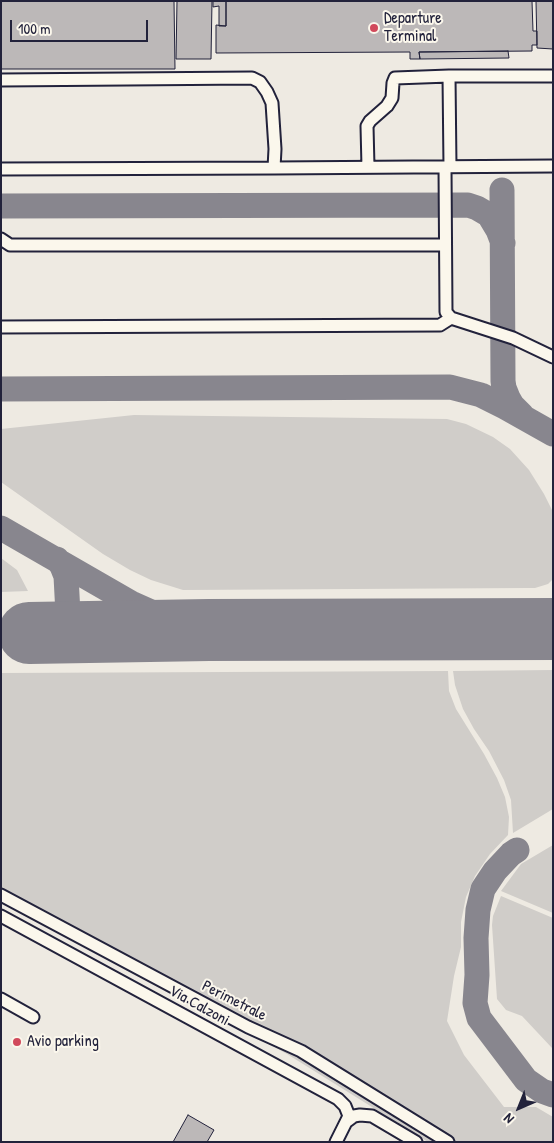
<!DOCTYPE html>
<html>
<head>
<meta charset="utf-8">
<style>
  body { margin:0 }
  #map { position:relative; width:554px; height:1143px; overflow:hidden; background:#eeeae2; font-family:"Patrick Hand",sans-serif }
  canvas { display:block }
  .frame { position:absolute; inset:0; border:2px solid #22223b; pointer-events:none }
  .north { position:absolute; left:494px; top:1083px; width:50px; height:50px; -webkit-text-stroke:4px #fbf7ec; paint-order:stroke; rotate:224deg; font-size:14px; font-weight:700; line-height:20px; text-align:center; color:#22223b }
  .north::after { content:''; display:block; margin:auto; width:18px; height:22px; background:#22223b; clip-path:polygon(50% 0,100% 100%,50% 72%,0 100%) }
  .scale { position:absolute; left:10px; top:20px; width:138px; height:22px; box-sizing:border-box; border:2px solid #22223b; border-top:0; padding-left:6px; font-size:15px; line-height:18px; white-space:nowrap; color:#22223b; -webkit-text-stroke:4px #fbf7ec; paint-order:stroke }
</style>
</head>
<body>
<div id="map">
<canvas width="554" height="1143"></canvas>
<div class="frame"></div>
<div class="north">N</div>
<div class="scale">100 m</div>
</div>
<script>
const ctx = document.querySelector('canvas').getContext('2d');
ctx.lineJoin = 'round';
function paint(path, color) { ctx.fillStyle = color; ctx.fill(path, 'evenodd'); }
const poly = rows => new Path2D(rows.map(r => 'M' + r).join(''));
function strokePath(path, color, width, dash) { ctx.strokeStyle = color; ctx.lineWidth = width; ctx.lineCap = dash ? 'butt' : 'round'; ctx.setLineDash(dash || []); ctx.stroke(path); }
function drawText(font, color, halo, rows, align = 'center') {
  ctx.font = font + ' "Patrick Hand",sans-serif'; ctx.lineWidth = 4; ctx.setLineDash([]); ctx.textBaseline = 'middle'; ctx.strokeStyle = halo; ctx.fillStyle = color; for (const [text, x, y, turn = 0] of rows) {
    ctx.save(); ctx.translate(x, y); ctx.rotate((+turn || 0) * Math.PI / 180); ctx.textAlign = isNaN(turn) ? turn : align; if (halo) ctx.strokeText(text, 0, 0); ctx.fillText(text, 0, 0); ctx.restore();
  }
}
const green = poly([
  [134,415,447,419,466,424,493,437,510,449,529,470,544,494,553,512,553,579,548,584,535,588,526,588,183,590,151,580,130,570,103,554,1,482,1,429],
  [1,558,17,570,28,591,1,592],
  [553,670,553,809,513,833,511,800,504,780,489,751,474,729,463,709,455,685,453,671],
  [448,671,449,691,456,709,484,754,497,778,505,797,509,817,508,835,490,854,475,876,466,897,461,922,461,947,454,976,447,1021,464,1055,504,1107,536,1107,553,1117,553,1142,428,1142,287,1054,1,899,1,673],
  [553,845,553,913,501,891,521,864],
  [501,896,553,918,553,1054,552,1048,522,1016,506,1010,497,999,492,925,493,916]
]);
const taxiway = poly([
  [502,190,503,381,504,388,508,398,512,405,522,415],
  [1,206,468,205,477,208,489,215,498,230,503,243],
  [1,389,450,387,481,395,505,407,553,434],
  [1,528,133,604,160,616,182,624,209,630],
  [57,559,62,566,66,576,68,614,73,622,80,628,93,632],
  [517,850,511,854,495,871,483,889,478,910,476,938,477,975,475,1003,479,1018,526,1080,542,1091,553,1095]
]);
const runway = poly([
  [29,633,209,630,553,629]
]);
const building = poly([
  [1,1,174,1,175,69,1,69,1,1],
  [177,1,212,1,211,59,176,59,177,1],
  [213,1,226,1,226,26,219,26,219,6,213,7,213,1],
  [226,1,532,1,533,31,537,31,537,45,532,45,532,51,419,52,420,59,410,59,410,52,216,53,216,25,226,26,226,1],
  [536,1,553,1,553,49,537,48,536,1],
  [508,51,509,58,420,59,419,52,508,51],
  [188,1115,214,1130,207,1142,173,1142,188,1115]
]);
const minor = poly([
  [449,76,450,167],
  [1,80,252,78,260,82,267,92,272,103,275,149,274,168,1,169],
  [368,167,367,126,370,121,387,106,392,98,393,83,395,78,449,76,553,76],
  [445,167,446,312,451,318,513,338,553,357],
  [274,168,553,166],
  [1,239,10,245,445,245],
  [1,327,440,325,451,318],
  [1,895,248,1027,301,1051,448,1142],
  [1,916,338,1099,345,1106,349,1116,336,1142],
  [1,999,33,1017],
  [346,1122,354,1116,360,1115,372,1116,416,1142]
]);
const markers = [
  [374,28,5,"#d1495b"],
  [17,1042,5,"#d1495b"]
];
const poiNames = [
  ["Departure",384,19],
  ["Terminal",384,37],
  ["Avio parking",27,1042]
];
const streetNames = [
  ["Perimetrale",234,1001,27],
  ["Via Calzoni",199,1006,29]
];
paint(green, '#d0cdc9');
strokePath(taxiway, '#88868e', 25);
strokePath(runway, '#88868e', 62);
paint(building, '#bcb8b8');
strokePath(building, '#22223b', 1);
strokePath(minor, '#22223b', 15);
strokePath(minor, '#fbf7ec', 11);
for (const [x, y, r, color] of markers) { const dot = new Path2D(); dot.arc(x, y, r, 0, 2 * Math.PI); ctx.fillStyle = color; ctx.fill(dot); strokePath(dot, '#fbf7ec', 2); }
drawText('16px', '#22223b', '#fbf7ec', poiNames, 'left');
drawText('16px', '#22223b', '#fbf7ec', streetNames);
</script>
</body>
</html>
